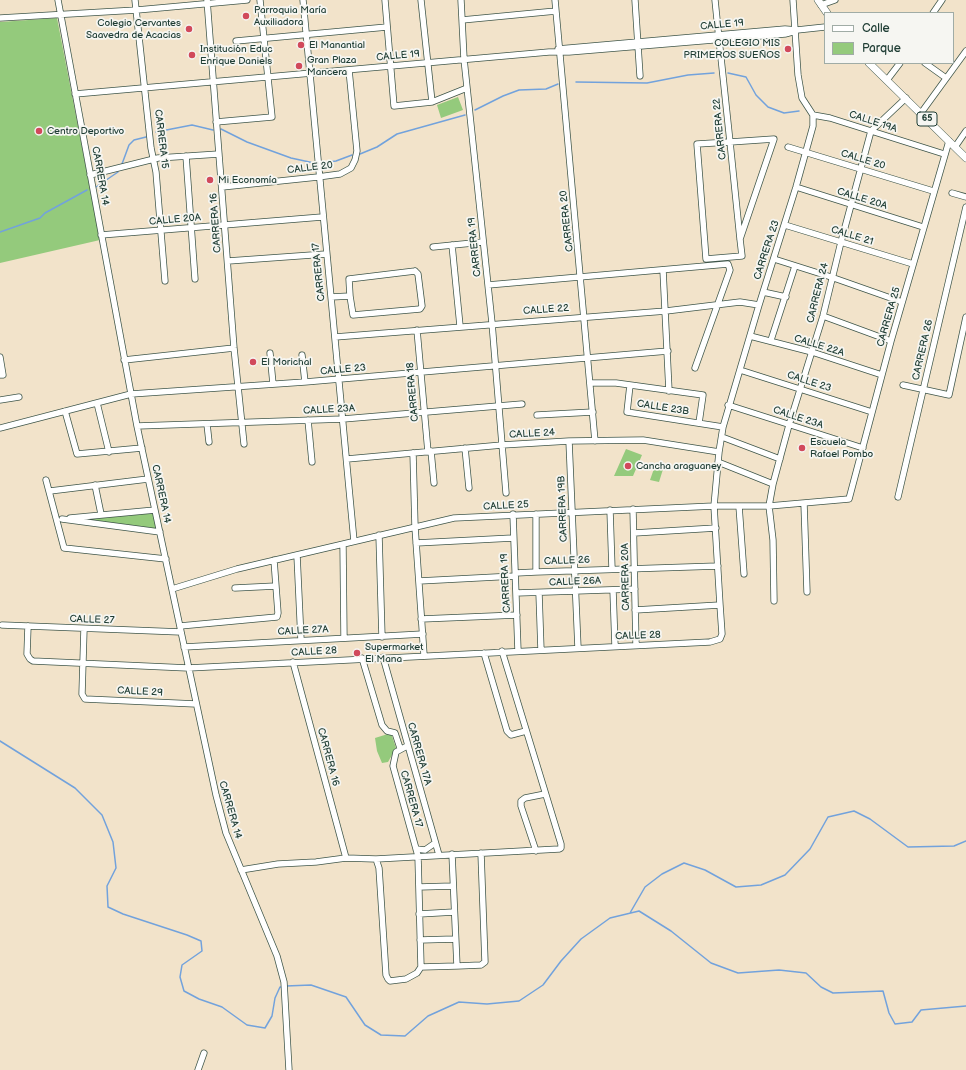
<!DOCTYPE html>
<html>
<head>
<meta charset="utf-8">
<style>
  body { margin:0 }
  #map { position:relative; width:966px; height:1070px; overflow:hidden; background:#f2e3ca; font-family:"Balsamiq Sans",sans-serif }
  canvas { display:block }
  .legend { position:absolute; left:824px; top:12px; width:130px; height:52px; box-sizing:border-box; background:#f6f6f2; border:1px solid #a0aca6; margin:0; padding:5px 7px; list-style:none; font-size:12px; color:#1f3d34 }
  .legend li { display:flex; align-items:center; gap:8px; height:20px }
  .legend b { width:20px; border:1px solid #a0aca6 }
</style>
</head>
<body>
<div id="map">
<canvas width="966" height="1070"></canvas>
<ul class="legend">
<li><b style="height:5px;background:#fff"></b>Calle</li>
<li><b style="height:11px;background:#94ca7c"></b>Parque</li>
</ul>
</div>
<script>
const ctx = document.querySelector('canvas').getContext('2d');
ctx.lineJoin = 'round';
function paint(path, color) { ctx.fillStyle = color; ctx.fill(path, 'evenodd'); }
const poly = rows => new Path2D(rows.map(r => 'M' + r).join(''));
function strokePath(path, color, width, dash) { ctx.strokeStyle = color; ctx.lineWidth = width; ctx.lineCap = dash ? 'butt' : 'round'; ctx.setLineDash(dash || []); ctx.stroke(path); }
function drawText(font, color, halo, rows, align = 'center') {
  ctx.font = font + ' "Balsamiq Sans",sans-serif'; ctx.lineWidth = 3.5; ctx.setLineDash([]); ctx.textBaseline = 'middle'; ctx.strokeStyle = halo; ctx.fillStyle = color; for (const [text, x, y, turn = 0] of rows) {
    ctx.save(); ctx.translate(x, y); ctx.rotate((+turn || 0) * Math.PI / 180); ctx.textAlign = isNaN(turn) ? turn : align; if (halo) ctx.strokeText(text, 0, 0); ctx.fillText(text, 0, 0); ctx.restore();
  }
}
const green = poly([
  [57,18,100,240,0,263,0,22],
  [458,97,463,110,441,118,437,105],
  [626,449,642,455,633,476,614,476],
  [656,463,664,466,659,482,650,480],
  [154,511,157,530,81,521,81,518],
  [391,733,396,748,388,762,382,763,377,751,375,738]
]);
const stream = poly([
  [728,73,746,77,756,95,768,107,784,113,799,111],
  [576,82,647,83,688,75,714,73],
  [475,110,503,96,519,90,546,89,558,84],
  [221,129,247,142,291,158,314,163],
  [156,132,192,125,213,130],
  [360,154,377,147,397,134,465,115],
  [320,163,336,161,352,155],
  [122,164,129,145,134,140,146,137],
  [96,187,118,172],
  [0,232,40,218,45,213,87,190],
  [0,741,75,788,102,815,113,842,116,868,107,886,108,907,123,914,187,935,201,941,202,951,182,965,180,977,184,991,199,999,222,1007,247,1025,265,1028,272,1016,275,998,280,987,282,987],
  [630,913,645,887,662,874,684,863,705,870,736,887,761,885,785,875,810,849,828,817,854,811,870,819,908,847,954,846,966,841],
  [286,986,311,985,346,997,365,1025,381,1035,405,1036,428,1016,459,1002,487,1004,519,1001,543,985,561,961,581,939,610,918,639,911,671,931,711,963,738,973,779,970,806,973,821,987,833,993,883,991,889,1013,895,1024,912,1022,921,1010,966,1006]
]);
const minor = poly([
  [58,0,137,426,216,795,226,833,277,956,284,982,289,1070],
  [135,0,151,148,156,172,165,281],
  [207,0,234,348,244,444],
  [303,0,354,541],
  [385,0,394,106,432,102,467,88],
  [421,0,432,102],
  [461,0,464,59,492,323,506,493],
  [555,0,595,441],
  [635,0,640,76],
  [715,0,719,39,730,142,740,239,742,256,706,259,697,144,730,142,774,139,740,239],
  [821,5,835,0],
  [933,13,942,0],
  [0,18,137,10,247,0],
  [462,20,556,11],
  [236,41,387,27],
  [558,49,785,29,797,30,825,27],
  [925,63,946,78],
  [887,80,900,63],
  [75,94,549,52,569,52,785,34,796,31],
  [921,113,966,51],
  [813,115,830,118,944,154],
  [216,122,272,117,260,0],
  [788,147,933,191],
  [955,147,966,131],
  [186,156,195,279],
  [90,175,158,158,219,154],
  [222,187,318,177,340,174,351,168,355,160,357,151,349,70],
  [796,187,923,227],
  [952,193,966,197],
  [785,225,913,264],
  [101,235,322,217],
  [452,245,460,326],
  [433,247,483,242],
  [774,259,831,277,902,302],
  [228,261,326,254],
  [663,270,669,391],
  [415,271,418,274,422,306,420,309,353,315,350,296,349,279,415,271],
  [488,285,728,264,730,270,695,368],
  [763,292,786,297],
  [331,297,350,296],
  [823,316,891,341],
  [417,330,428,452],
  [750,336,812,352,882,375],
  [335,337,666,311,740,302,759,305],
  [771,340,795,266],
  [270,353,273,384],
  [302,355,305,382],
  [0,357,3,375,0,375],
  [124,360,234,348],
  [740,370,872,412],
  [591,383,616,383,703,395,699,423],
  [630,385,627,412,723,427],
  [903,385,949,395,966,317],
  [0,400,19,397],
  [97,403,109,452],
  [728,405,863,448],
  [65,411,77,454,142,448],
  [537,415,593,412],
  [308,420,312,462],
  [207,424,209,442],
  [137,426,343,419,522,404],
  [0,428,131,394,305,382,668,351],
  [722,437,780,459],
  [569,441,578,648],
  [465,448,469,488],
  [431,451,434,483],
  [413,453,415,527,424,655],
  [347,459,502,445,569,441,643,440,719,452],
  [718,462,773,484],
  [46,480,64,548,166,559],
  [95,485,101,514],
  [50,491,148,479],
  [898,497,966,207],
  [804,503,807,592],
  [739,506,744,574],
  [633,509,636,645],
  [610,510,612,569],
  [513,514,518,651],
  [536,514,536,572],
  [70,518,155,510],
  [62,519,160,532],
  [634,533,716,528],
  [379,535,382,637],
  [416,543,513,538],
  [343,544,344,638],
  [297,555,301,640],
  [419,581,515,576,516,573,536,572,718,566],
  [235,588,276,586],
  [172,589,237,569,454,518,714,506,769,506,849,499,891,341,949,141],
  [613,590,615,646],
  [516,593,635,589],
  [539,593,541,650],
  [774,601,773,540,769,506,773,484,789,425,823,316,841,242,871,131,906,98],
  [635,610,720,605],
  [421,619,517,615],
  [2,625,181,632],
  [28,626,27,654,30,659,33,661,188,668,710,642,720,639,722,634,720,605,714,506,719,452,723,427,759,305,796,187,813,126,813,115,802,98,798,75,793,0],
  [180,626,277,617,278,613,274,560],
  [84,629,82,694,85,699,196,704],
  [184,647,423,634],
  [484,653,507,731,511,735,526,731],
  [383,657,439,855],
  [362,658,382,725,387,731,395,733,400,748],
  [293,662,346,858],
  [407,746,396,752,393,766,418,856,421,967],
  [416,849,425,850,435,843],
  [536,851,521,806,521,801,525,798,545,794],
  [452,854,457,966,481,965,485,962,481,853],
  [376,859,379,868,386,975,388,979,390,981,406,979,417,973,421,967,457,966],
  [241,870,278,864,316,862,346,858,376,859,559,849,561,848,561,844,502,651],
  [419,887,453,886],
  [419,914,454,912],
  [420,940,455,939],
  [198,1070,204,1053]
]);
const major = poly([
  [818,0,827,13],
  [869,63,966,158]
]);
const markers = [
  [246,16,4,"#d1495b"],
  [189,29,4,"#d1495b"],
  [301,45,4,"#d1495b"],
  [788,49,4,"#d1495b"],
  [192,55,4,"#d1495b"],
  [299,66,4,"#d1495b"],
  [39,131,4,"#d1495b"],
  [210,180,4,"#d1495b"],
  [253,362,4,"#d1495b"],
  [802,448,4,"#d1495b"],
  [628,466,4,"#d1495b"],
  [357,653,4,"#d1495b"]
];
const shields = [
  [927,119,20]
];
const shieldNames = [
  ["65",927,119]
];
const poiNames = [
  ["Parroquia María",254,10],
  ["Auxiliadora",254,22],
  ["Colegio Cervantes",181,23,"right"],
  ["Saavedra de Acacias",181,35,"right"],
  ["COLEGIO MIS",780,43,"right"],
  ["PRIMEROS SUEÑOS",780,55,"right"],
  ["El Manantial",309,45],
  ["Institución Educ",200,49],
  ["Enrique Daniels",200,61],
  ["Gran Plaza",307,60],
  ["Mancera",307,72],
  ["Centro Deportivo",47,131],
  ["Mi Economía",218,180],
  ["El Morichal",261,362],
  ["Escuela",810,442],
  ["Rafael Pombo",810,454],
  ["Cancha araguaney",636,466],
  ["Supermarket",365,647],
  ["El Mana",365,659]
];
const streetNames = [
  ["CALLE 19",722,25,-5],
  ["CALLE 19",398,56,-5],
  ["CALLE 19A",873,122,18],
  ["CARRERA 22",720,129,-96],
  ["CARRERA 15",161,139,83],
  ["CALLE 20",863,160,17],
  ["CALLE 20",310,168,-7],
  ["CARRERA 14",100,176,80],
  ["CALLE 20A",862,199,17],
  ["CALLE 20A",175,220,-5],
  ["CARRERA 20",567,221,-96],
  ["CARRERA 16",216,223,-94],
  ["CALLE 21",852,236,17],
  ["CARRERA 19",475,247,-96],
  ["CARRERA 23",767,250,-72],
  ["CARRERA 17",319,272,-96],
  ["CARRERA 24",818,293,-76],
  ["CALLE 22",546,310,-4],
  ["CARRERA 25",889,317,-74],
  ["CALLE 22A",819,346,17],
  ["CARRERA 26",923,350,-77],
  ["CALLE 23",343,370,-5],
  ["CALLE 23",809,382,18],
  ["CARRERA 18",413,392,-95],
  ["CALLE 23B",663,408,9],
  ["CALLE 23A",329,410,-3],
  ["CALLE 23A",798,418,18],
  ["CALLE 24",532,434,-3],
  ["CARRERA 14",161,494,78],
  ["CALLE 25",506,506,-3],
  ["CARRERA 19B",563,509,-92],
  ["CALLE 26",567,561,-2],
  ["CARRERA 20A",626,577,-91],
  ["CALLE 26A",575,582,-2],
  ["CARRERA 19",506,583,-93],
  ["CALLE 27",92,620,2],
  ["CALLE 27A",303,631,-3],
  ["CALLE 28",638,636,-2],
  ["CALLE 28",314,652,-3],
  ["CALLE 29",140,692,3],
  ["CARRERA 17A",419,754,74],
  ["CARRERA 16",328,757,75],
  ["CARRERA 17",411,799,74],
  ["CARRERA 14",230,810,74]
];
paint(green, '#94ca7c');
strokePath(stream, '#72a2dc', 1.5);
strokePath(minor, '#3f564a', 7);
strokePath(major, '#3f564a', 8);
strokePath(minor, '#fff', 5.5);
strokePath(major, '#fff', 7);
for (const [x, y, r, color] of markers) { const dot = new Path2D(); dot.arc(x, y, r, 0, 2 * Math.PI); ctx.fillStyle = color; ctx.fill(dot); strokePath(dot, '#f6f6f2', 1.5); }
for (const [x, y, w] of shields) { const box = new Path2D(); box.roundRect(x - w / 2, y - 7, w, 14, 3); ctx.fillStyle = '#f6f6f2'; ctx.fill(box); strokePath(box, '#1f3d34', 1); }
drawText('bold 9px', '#1f3d34', null, shieldNames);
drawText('10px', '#1f3d34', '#f6f6f2', poiNames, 'left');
drawText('10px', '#1f3d34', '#f6f6f2', streetNames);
</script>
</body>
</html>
